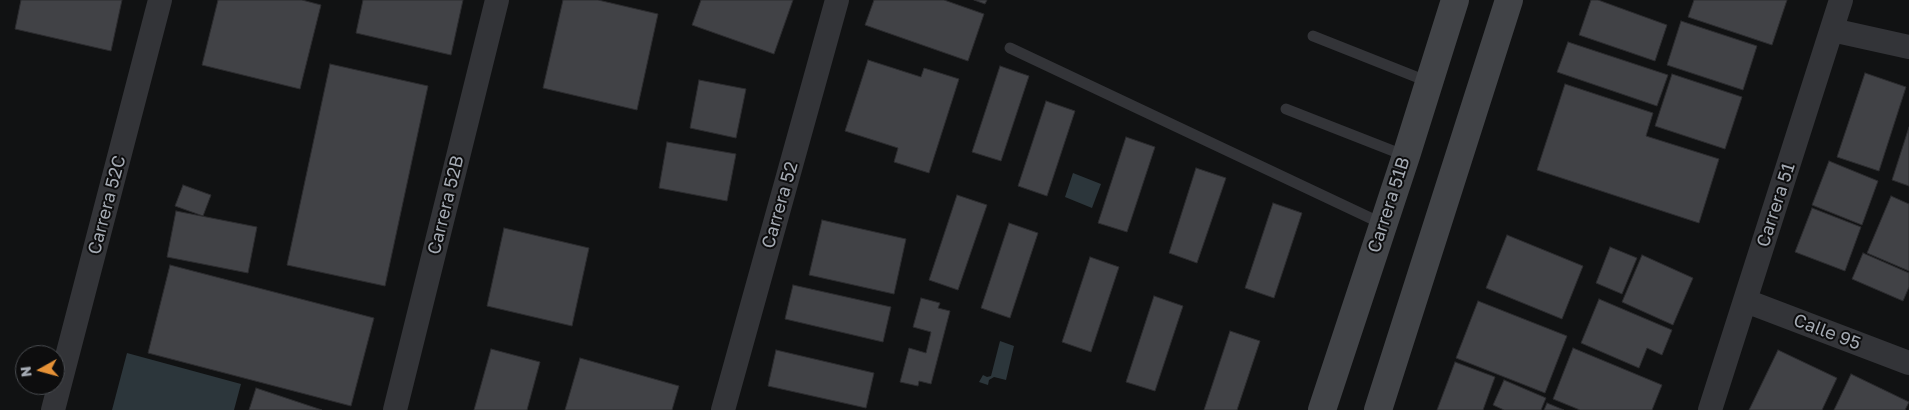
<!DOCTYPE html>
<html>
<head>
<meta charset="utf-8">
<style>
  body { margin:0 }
  #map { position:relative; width:1909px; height:410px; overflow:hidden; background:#111213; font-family:"Golos Text",sans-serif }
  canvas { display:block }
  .north { position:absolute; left:15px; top:345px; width:50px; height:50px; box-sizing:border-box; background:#0d0d0e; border:1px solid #494c50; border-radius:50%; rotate:263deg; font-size:14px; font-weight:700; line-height:20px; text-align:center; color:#a4aab3 }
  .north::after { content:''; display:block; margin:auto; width:18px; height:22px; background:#e69237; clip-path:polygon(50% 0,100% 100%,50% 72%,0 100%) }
</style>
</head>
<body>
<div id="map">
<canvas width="1909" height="410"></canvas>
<div class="north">N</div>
</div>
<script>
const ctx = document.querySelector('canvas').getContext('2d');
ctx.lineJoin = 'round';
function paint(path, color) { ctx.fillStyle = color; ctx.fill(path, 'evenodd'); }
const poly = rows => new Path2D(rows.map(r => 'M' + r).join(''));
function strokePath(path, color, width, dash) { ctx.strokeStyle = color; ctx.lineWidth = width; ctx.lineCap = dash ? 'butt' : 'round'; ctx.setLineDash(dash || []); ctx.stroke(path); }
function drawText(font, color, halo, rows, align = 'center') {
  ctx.font = font + ' "Golos Text",sans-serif'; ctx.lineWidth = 4; ctx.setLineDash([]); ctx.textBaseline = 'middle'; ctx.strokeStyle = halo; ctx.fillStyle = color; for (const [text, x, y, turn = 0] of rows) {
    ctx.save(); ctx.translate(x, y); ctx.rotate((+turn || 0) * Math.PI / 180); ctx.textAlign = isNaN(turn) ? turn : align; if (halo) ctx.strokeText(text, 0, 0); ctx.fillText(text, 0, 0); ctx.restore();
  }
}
const water = poly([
  [1073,173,1101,184,1092,208,1065,197],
  [1000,341,1014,346,1006,380,994,377,989,380,988,385,979,382,983,375,987,377,991,376],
  [127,353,241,384,234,410,112,410]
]);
const building = poly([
  [21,0,122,0,111,51,15,29,21,0],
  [218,0,302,0,321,5,300,89,202,65,218,0],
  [363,0,463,0,451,55,356,33,363,0],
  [563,0,598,0,658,14,637,110,543,88,563,0],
  [701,0,793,0,774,54,692,25,701,0],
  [874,0,944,0,984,14,968,61,865,25,874,0],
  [974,0,987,0,985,4,974,0],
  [1591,0,1598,0,1667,25,1655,61,1579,35,1591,0],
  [1694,0,1787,0,1772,45,1688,17,1694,0],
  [1681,21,1757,46,1743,90,1667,65,1681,21],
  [1568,42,1668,75,1657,106,1557,72,1568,42],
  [868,60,921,77,924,68,959,79,929,173,894,162,898,148,845,131,868,60],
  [330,64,428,86,385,286,287,265,330,64],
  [1000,66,1029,76,1001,161,972,152,1000,66],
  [1865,73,1906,87,1879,171,1837,157,1865,73],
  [1672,74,1742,97,1725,149,1655,126,1672,74],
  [699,80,746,89,736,138,690,128,699,80],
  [1565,84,1653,113,1646,136,1719,159,1699,223,1537,170,1565,84],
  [1046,101,1075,111,1047,196,1018,186,1046,101],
  [1909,127,1909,186,1892,180,1909,127],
  [1126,137,1155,147,1127,232,1098,223,1126,137],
  [667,142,736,154,727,201,659,188,667,142],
  [1829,161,1878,181,1862,225,1812,205,1829,161],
  [1196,168,1226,178,1197,263,1169,253,1196,168],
  [183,185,211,195,203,216,175,206,183,185],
  [957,195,987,205,958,290,929,280,957,195],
  [1891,196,1909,204,1909,271,1867,253,1891,196],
  [1273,203,1302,213,1274,298,1245,288,1273,203],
  [1812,208,1861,227,1845,271,1795,252,1812,208],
  [176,211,257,227,248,273,167,257,176,211],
  [822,220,906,239,894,294,809,275,822,220],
  [1009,223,1038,233,1010,318,981,308,1009,223],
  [504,228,589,248,572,326,487,306,504,228],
  [1507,235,1583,266,1562,319,1486,288,1507,235],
  [1610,247,1637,258,1622,294,1596,283,1610,247],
  [1863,253,1909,273,1909,287,1903,301,1852,279,1863,253],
  [1642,255,1693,278,1673,325,1622,302,1642,255],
  [1090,257,1119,267,1091,352,1062,342,1090,257],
  [170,265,374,318,351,406,148,353,170,265],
  [793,285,891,307,883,342,785,319,793,285],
  [1154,296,1183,306,1155,391,1126,382,1154,296],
  [921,298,940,303,938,308,950,311,931,384,919,381,918,386,900,382,909,348,926,353,931,332,913,327,921,298],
  [1599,299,1672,330,1662,355,1647,348,1639,368,1581,343,1599,299],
  [1478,301,1567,336,1545,393,1456,358,1478,301],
  [1230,331,1260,341,1237,410,1204,410,1230,331],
  [1573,348,1662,385,1652,410,1580,410,1553,399,1573,348],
  [491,349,540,362,527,410,474,410,491,349],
  [776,350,874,373,866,408,768,386,776,350],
  [1778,350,1837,378,1822,410,1749,410,1778,350],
  [580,358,679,386,672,410,565,410,580,358],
  [1455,362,1495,377,1483,410,1437,410,1455,362],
  [1851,374,1909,402,1905,410,1834,410,1851,374],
  [1504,380,1546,398,1541,410,1504,410,1493,405,1504,380],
  [256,388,322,410,249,410,256,388],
  [1547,403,1564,410,1544,410,1547,403]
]);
const lane = poly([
  [1313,36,1429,82],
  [1010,48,1383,224],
  [1286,109,1406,156]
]);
const street = poly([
  [1832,30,1909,47],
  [1746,301,1909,363],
  [53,410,160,0],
  [395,410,497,0],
  [723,410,837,0],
  [1710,410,1841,0]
]);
const secondary = poly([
  [1322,410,1406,156,1455,0],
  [1378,410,1509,0]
]);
const streetNames = [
  ["Carrera 52C",107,205,-75],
  ["Carrera 52B",446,205,-76],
  ["Carrera 52",780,205,-74],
  ["Carrera 51B",1389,205,-72],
  ["Carrera 51",1776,205,-72],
  ["Calle 95",1827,332,21]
];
paint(water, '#2c363b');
paint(building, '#414246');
strokePath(building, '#2c2c2f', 1);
strokePath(lane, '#333438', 11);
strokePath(street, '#333438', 24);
strokePath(secondary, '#414347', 28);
drawText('18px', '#a4aab3', '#0d0d0e', streetNames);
</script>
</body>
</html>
